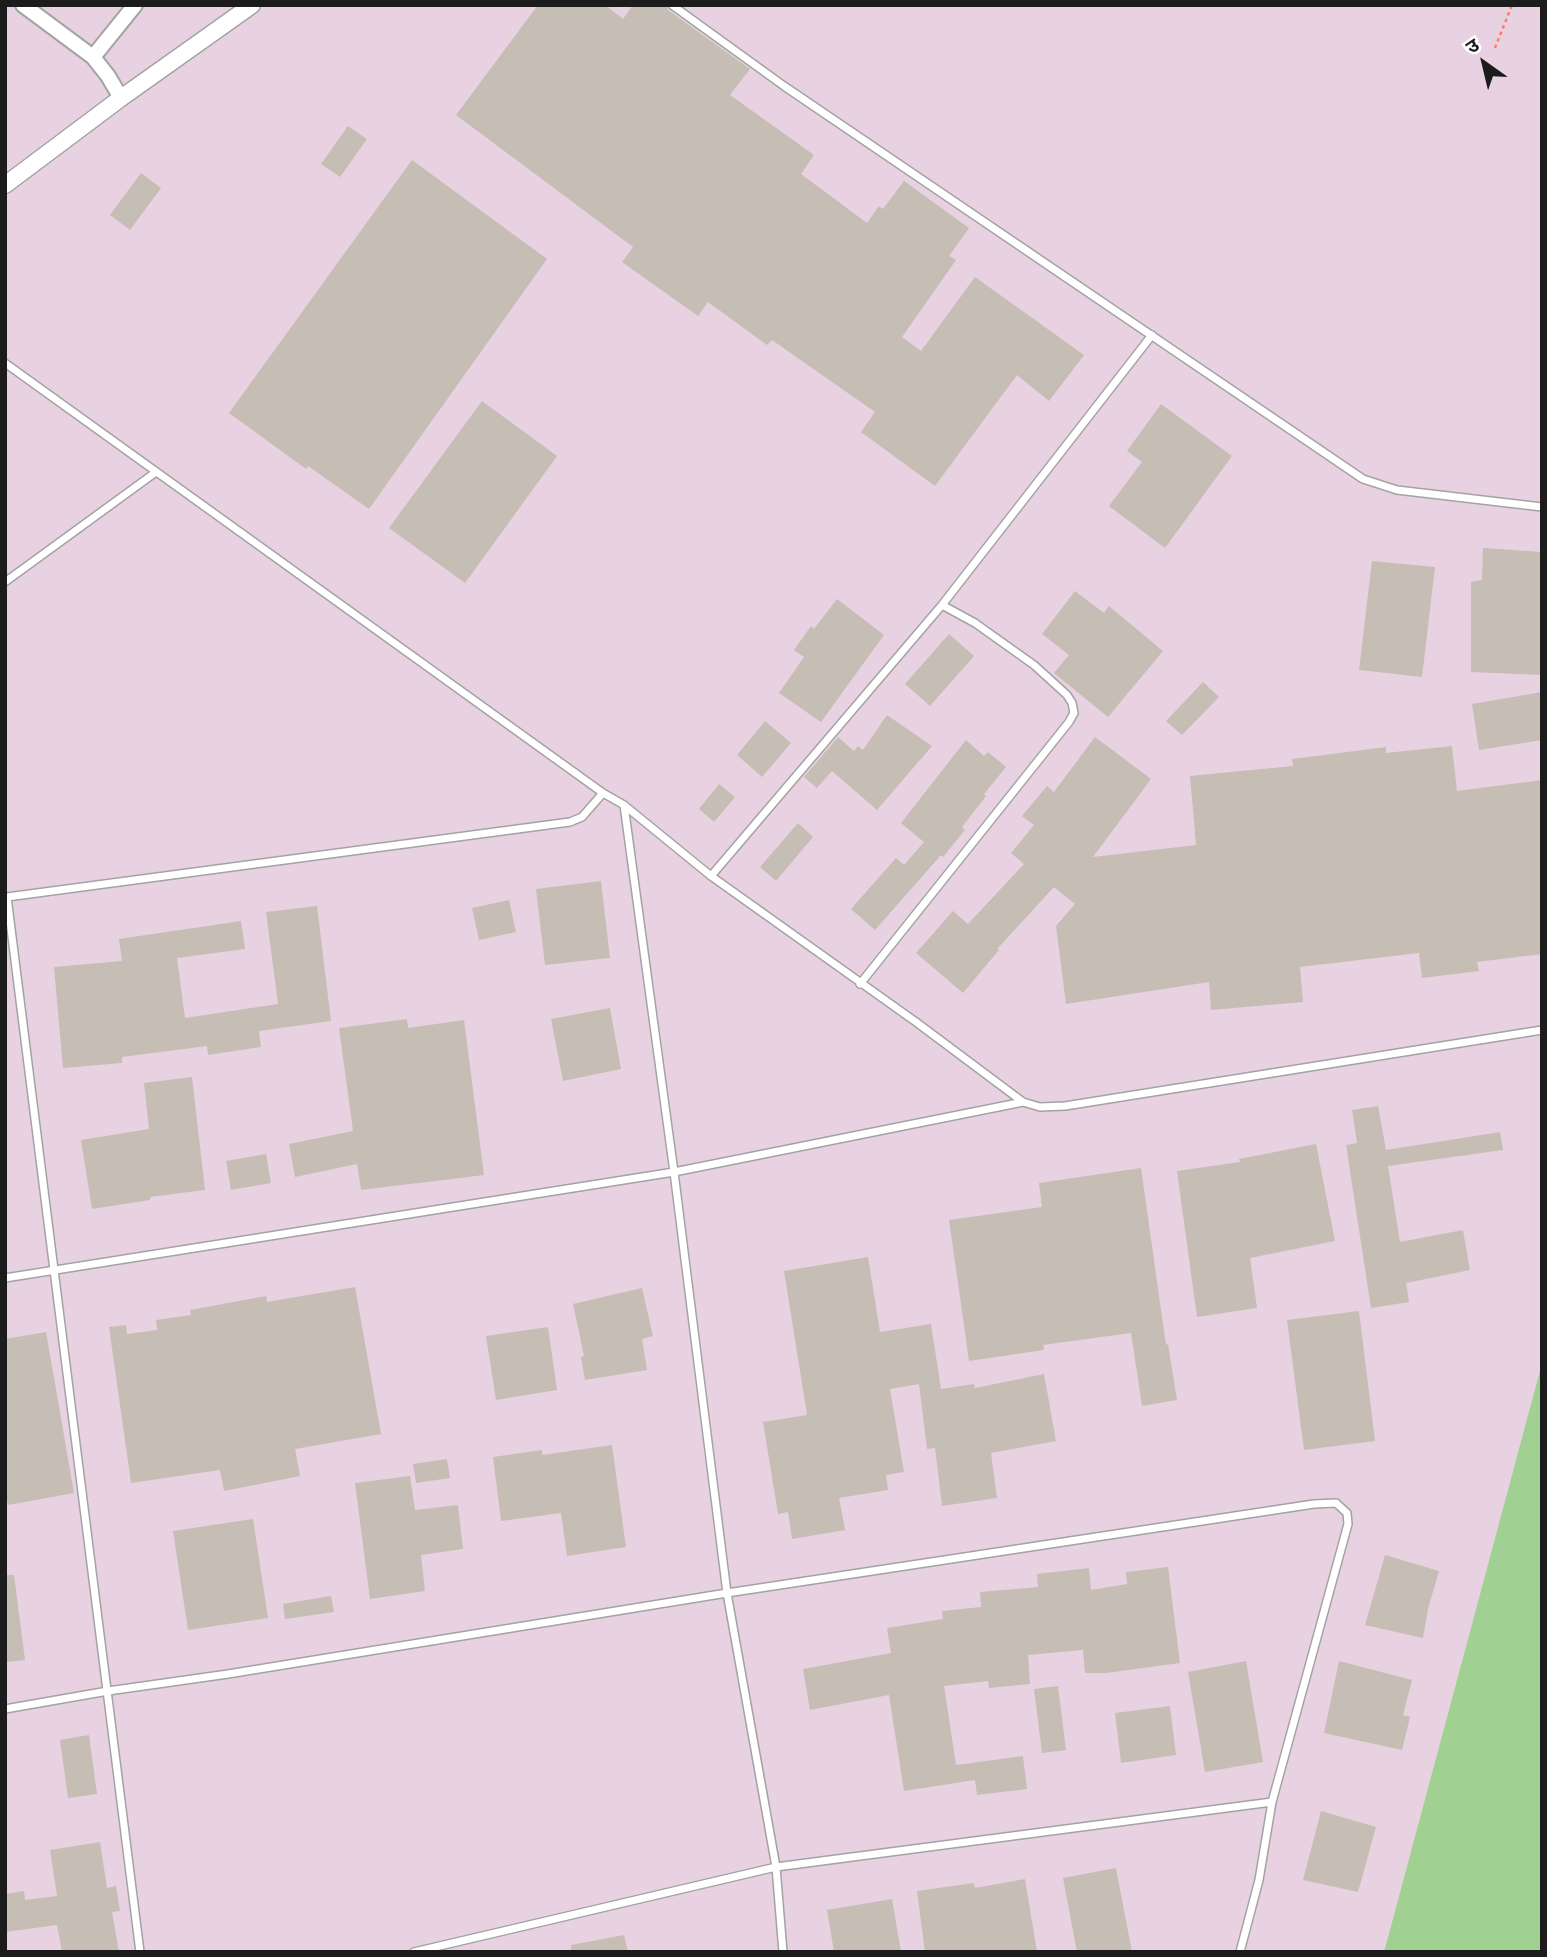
<!DOCTYPE html>
<html>
<head>
<meta charset="utf-8">
<style>
  body { margin:0 }
  #map { position:relative; width:1547px; height:1957px; overflow:hidden; background:#eeebe1; font-family:Quicksand,"Noto Sans Devanagari",sans-serif }
  canvas { display:block }
  .frame { position:absolute; inset:0; border:7px solid #1c1c1c; pointer-events:none }
  .north { position:absolute; left:1449px; top:28px; width:70px; height:70px; -webkit-text-stroke:5px #fff; paint-order:stroke; rotate:326deg; font-size:19px; font-weight:700; line-height:28px; text-align:center; color:#1c1c1c }
  .north::after { content:''; display:block; margin:auto; width:24px; height:32px; background:#1c1c1c; clip-path:polygon(50% 0,100% 100%,50% 72%,0 100%) }
</style>
</head>
<body>
<div id="map">
<canvas width="1547" height="1957"></canvas>
<div class="frame"></div>
<div class="north">उ</div>
</div>
<script>
const ctx = document.querySelector('canvas').getContext('2d');
ctx.lineJoin = 'round';
function paint(path, color) { ctx.fillStyle = color; ctx.fill(path, 'evenodd'); }
const poly = rows => new Path2D(rows.map(r => 'M' + r).join(''));
function strokePath(path, color, width, dash) { ctx.strokeStyle = color; ctx.lineWidth = width; ctx.lineCap = dash ? 'butt' : 'round'; ctx.setLineDash(dash || []); ctx.stroke(path); }
const industrial = poly([
  [5,5,1542,5,1542,1363,1384,1952,5,1952]
]);
const forest = poly([
  [1542,1363,1542,1952,1384,1952]
]);
const building = poly([
  [538,5,605,5,623,19,633,5,666,5,668,10,750,69,730,95,814,155,801,174,867,223,879,206,883,209,904,181,969,228,949,256,956,260,902,337,921,351,975,277,1084,355,1049,401,1017,375,935,486,861,432,875,412,772,340,767,345,708,302,698,316,622,262,633,247,456,115],
  [348,126,367,139,340,177,321,164],
  [412,160,547,259,369,509,308,466,306,469,229,413],
  [141,173,161,188,130,230,110,215],
  [482,401,557,456,465,583,389,528],
  [1161,404,1232,456,1165,548,1109,506,1142,462,1127,451],
  [1483,548,1542,552,1542,675,1471,672,1471,582,1482,580],
  [1372,561,1435,567,1422,677,1359,670],
  [1075,591,1104,613,1109,606,1163,651,1108,717,1054,673,1069,655,1042,634],
  [837,599,884,635,821,722,779,693,804,657,794,650,811,626,814,629],
  [949,634,974,656,930,706,905,684],
  [1203,682,1219,697,1182,735,1166,721],
  [1542,692,1542,740,1479,750,1472,704],
  [887,715,932,746,877,810,832,771,817,788,804,777,838,737,854,751,858,746,863,750],
  [765,721,791,743,762,777,737,755],
  [1095,737,1151,779,1093,857,1196,845,1190,776,1293,766,1292,759,1386,747,1386,753,1452,746,1457,791,1542,780,1542,954,1477,962,1479,971,1422,978,1419,953,1300,967,1303,1002,1211,1010,1209,982,1066,1004,1056,926,1075,904,1054,887,997,949,999,950,963,993,916,953,953,911,968,924,1024,864,1011,853,1034,825,1022,816,1047,786,1054,792],
  [966,740,984,756,988,752,1006,767,984,794,986,796,962,827,965,830,943,857,941,855,875,930,851,909,896,858,904,865,924,842,901,823],
  [719,784,735,797,714,822,699,809],
  [798,823,813,837,776,881,760,867],
  [601,881,610,958,545,965,536,889],
  [509,900,516,932,479,940,472,908],
  [317,906,331,1021,259,1031,261,1047,208,1055,207,1046,122,1057,122,1063,63,1068,54,967,122,961,119,939,241,921,245,949,177,958,185,1018,278,1004,266,912],
  [610,1008,621,1069,563,1081,551,1019],
  [407,1019,408,1028,464,1020,484,1175,361,1190,357,1164,295,1177,289,1144,353,1131,339,1028],
  [192,1077,205,1190,150,1197,150,1200,92,1209,81,1140,149,1129,144,1083],
  [1378,1106,1386,1150,1500,1132,1503,1150,1388,1166,1400,1242,1463,1230,1470,1270,1406,1283,1409,1302,1371,1308,1346,1145,1357,1143,1352,1110],
  [1316,1144,1335,1241,1250,1258,1257,1308,1197,1317,1177,1171,1240,1162,1239,1159],
  [266,1154,271,1183,231,1190,226,1161],
  [1141,1168,1166,1345,1168,1344,1177,1400,1142,1406,1131,1333,1043,1345,1044,1350,969,1361,949,1220,1042,1207,1039,1183],
  [868,1257,880,1332,931,1324,941,1389,974,1384,975,1388,1044,1374,1056,1441,991,1453,997,1498,942,1506,935,1448,927,1449,919,1384,890,1389,904,1472,886,1475,888,1490,839,1498,845,1530,792,1539,788,1512,778,1514,763,1422,807,1415,784,1271],
  [355,1287,381,1434,295,1449,300,1476,224,1491,220,1470,131,1483,109,1327,126,1325,127,1334,157,1330,156,1320,191,1315,190,1310,266,1296,267,1302],
  [642,1288,653,1336,642,1339,647,1370,585,1380,581,1357,584,1356,573,1304],
  [1359,1311,1375,1441,1304,1450,1287,1320],
  [548,1327,557,1390,496,1400,486,1336],
  [46,1332,74,1493,8,1505,5,1490,5,1339],
  [612,1445,626,1547,567,1556,561,1513,501,1521,493,1457,542,1450,542,1455],
  [447,1459,450,1478,416,1483,413,1464],
  [410,1476,415,1510,458,1505,463,1549,421,1555,425,1591,370,1599,355,1483],
  [253,1519,268,1618,188,1630,173,1531],
  [1385,1555,1439,1571,1428,1609,1423,1638,1365,1625],
  [1168,1567,1180,1663,1106,1673,1085,1673,1083,1650,1028,1655,1030,1684,989,1688,988,1681,944,1686,956,1765,1023,1756,1027,1789,977,1795,975,1780,904,1791,889,1695,810,1710,803,1669,891,1653,887,1628,943,1619,942,1611,981,1607,980,1592,1038,1587,1037,1574,1089,1568,1091,1590,1127,1584,1126,1572],
  [5,1575,14,1575,25,1660,5,1662],
  [331,1596,334,1612,285,1619,283,1604],
  [1246,1661,1263,1762,1205,1772,1188,1672],
  [1339,1661,1412,1680,1403,1715,1410,1717,1402,1750,1324,1733],
  [1058,1686,1066,1750,1042,1753,1034,1689],
  [1170,1706,1176,1755,1121,1763,1115,1713],
  [89,1735,97,1794,68,1798,60,1740],
  [1321,1811,1376,1827,1358,1892,1303,1880],
  [100,1842,107,1888,116,1886,120,1911,112,1912,119,1952,62,1952,57,1925,5,1932,5,1894,24,1891,25,1900,57,1896,50,1850],
  [1116,1868,1132,1952,1077,1952,1063,1878],
  [1025,1879,1037,1952,925,1952,917,1891,974,1883,975,1888],
  [892,1899,901,1952,834,1952,827,1910],
  [624,1935,628,1952,571,1952,571,1945]
]);
const path = poly([
  [1495,48,1512,5]
]);
const service = poly([
  [672,5,784,86,1363,479,1397,490,1542,507],
  [5,363,603,793,624,805,711,876,916,1022,1023,1102,1040,1107,1065,1106,1542,1030],
  [5,582,156,472],
  [711,876,942,605,1152,335],
  [860,984,1069,722,1074,713,1072,703,1067,695,1034,665,975,623,942,605],
  [5,1278,674,1172,1023,1102],
  [5,1709,108,1691,228,1674,727,1593,674,1172,624,805],
  [140,1952,7,897,570,822,582,817,603,793],
  [414,1952,776,1867,1272,1802],
  [783,1952,776,1867,727,1593,1314,1504,1336,1503,1347,1513,1348,1524,1272,1802,1259,1880,1240,1952]
]);
const minor = poly([
  [23,5,93,57,108,76,121,98],
  [93,57,135,5]
]);
const tertiary = poly([
  [5,185,121,98,252,5]
]);
paint(industrial, '#e8d2e2');
paint(forest, '#a0d092');
paint(building, '#c6bdb4');
strokePath(service, '#a3a3a3', 10);
strokePath(minor, '#a3a3a3', 18);
strokePath(tertiary, '#a3a3a3', 19);
strokePath(path, '#ff7e61', 2.5, [3.5, 3.5]);
strokePath(service, '#fff', 7);
strokePath(minor, '#fff', 14);
strokePath(tertiary, '#fff', 16);
</script>
</body>
</html>
